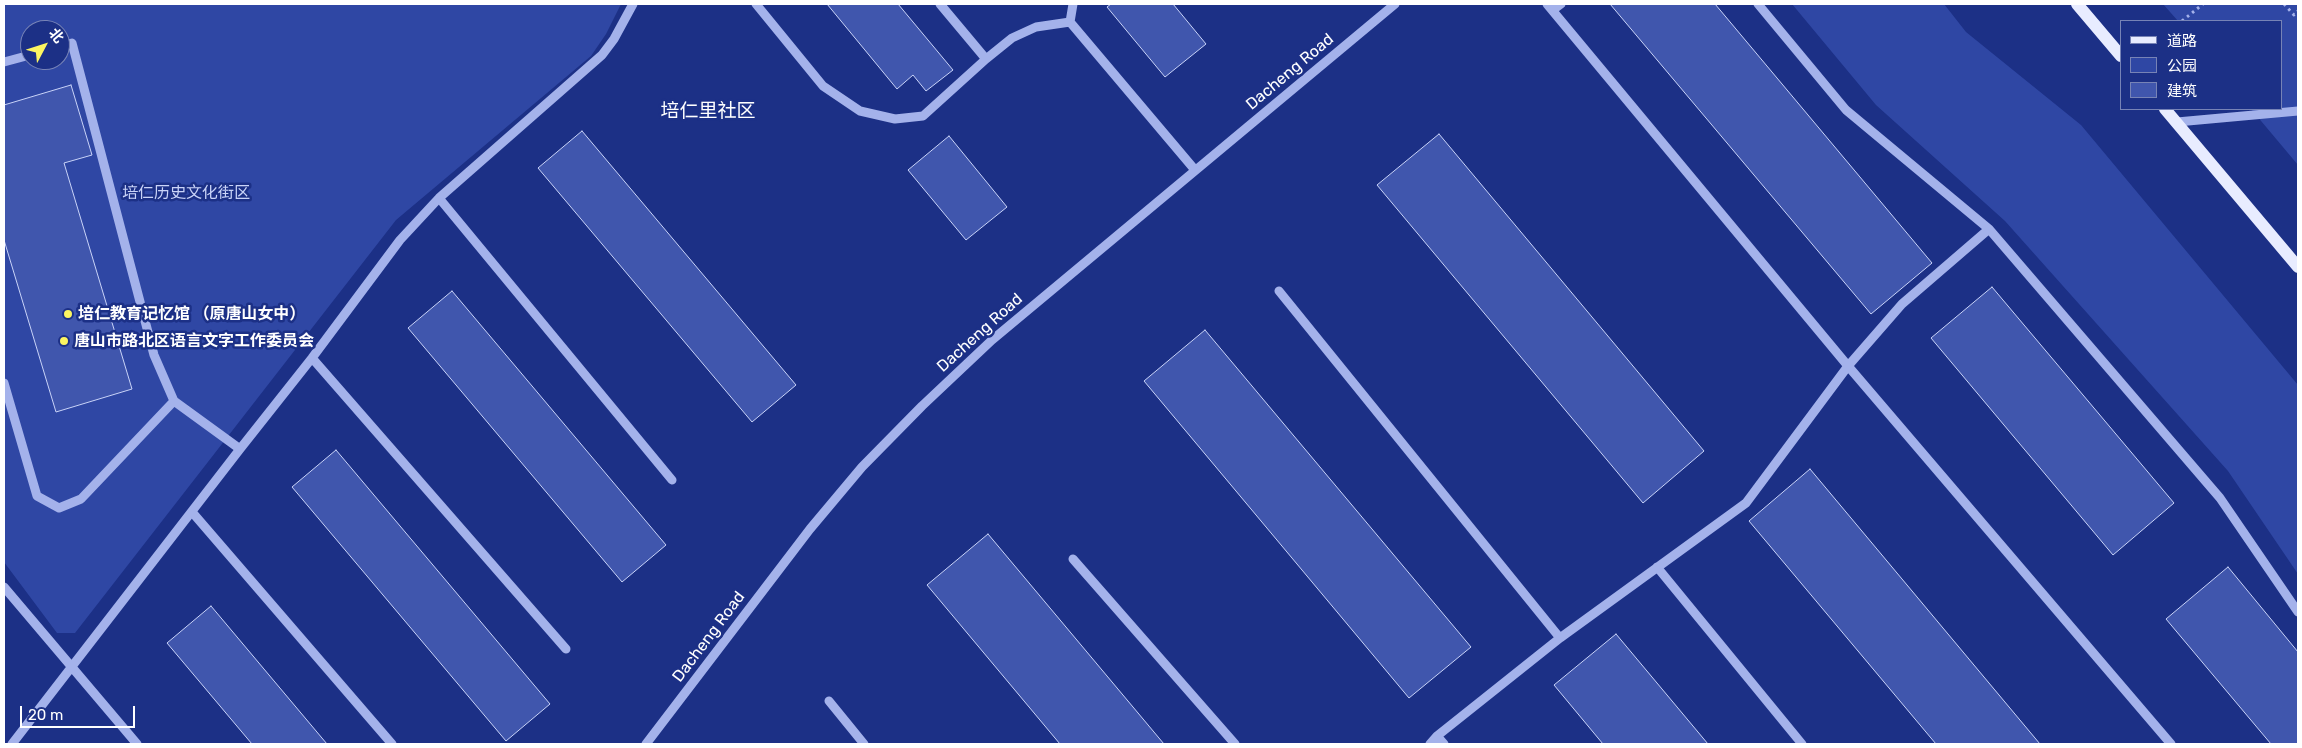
<!DOCTYPE html>
<html>
<head>
<meta charset="utf-8">
<style>
  body { margin:0 }
  #map { position:relative; width:2302px; height:748px; overflow:hidden; background:#1c3086; font-family:Rubik,"Noto Sans SC",sans-serif }
  canvas { display:block }
  .frame { position:absolute; inset:0; border:5px solid #fff; pointer-events:none }
  .legend { position:absolute; left:2120px; top:20px; width:162px; height:90px; box-sizing:border-box; background:#1c3086; border:1px solid #7783b6; margin:0; padding:6px 9px; list-style:none; font-size:15px; color:#fff }
  .legend li { display:flex; align-items:center; gap:10px; height:25px }
  .legend b { width:25px; border:1px solid #7783b6 }
  .north { position:absolute; left:20px; top:20px; width:50px; height:50px; box-sizing:border-box; background:#1c3086; border:1px solid #7783b6; border-radius:50%; rotate:50deg; font-size:14px; font-weight:700; line-height:20px; text-align:center; color:#fff }
  .north::after { content:''; display:block; margin:auto; width:18px; height:22px; background:#fcf561; clip-path:polygon(50% 0,100% 100%,50% 72%,0 100%) }
  .scale { position:absolute; left:20px; top:706px; width:115px; height:22px; box-sizing:border-box; border:2px solid #fff; border-top:0; padding-left:6px; font-size:15px; line-height:18px; white-space:nowrap; color:#fff; -webkit-text-stroke:4px #1c3086; paint-order:stroke }
</style>
</head>
<body>
<div id="map">
<canvas width="2302" height="748"></canvas>
<div class="frame"></div>
<ul class="legend">
<li><b style="height:6px;background:#e8ecff"></b>道路</li>
<li><b style="height:14px;background:#2f47a4"></b>公园</li>
<li><b style="height:14px;background:#4056ad"></b>建筑</li>
</ul>
<div class="north">北</div>
<div class="scale">20 m</div>
</div>
<script>
const ctx = document.querySelector('canvas').getContext('2d');
ctx.lineJoin = 'round';
function paint(path, color) { ctx.fillStyle = color; ctx.fill(path, 'evenodd'); }
const poly = rows => new Path2D(rows.map(r => 'M' + r).join(''));
function strokePath(path, color, width, dash) { ctx.strokeStyle = color; ctx.lineWidth = width; ctx.lineCap = dash ? 'butt' : 'round'; ctx.setLineDash(dash || []); ctx.stroke(path); }
function drawText(font, color, halo, rows, align = 'center') {
  ctx.font = font + ' Rubik,"Noto Sans SC",sans-serif'; ctx.lineWidth = 5; ctx.setLineDash([]); ctx.textBaseline = 'middle'; ctx.strokeStyle = halo; ctx.fillStyle = color; for (const [text, x, y, turn = 0] of rows) {
    ctx.save(); ctx.translate(x, y); ctx.rotate((+turn || 0) * Math.PI / 180); ctx.textAlign = isNaN(turn) ? turn : align; if (halo) ctx.strokeText(text, 0, 0); ctx.fillText(text, 0, 0); ctx.restore();
  }
}
const green = poly([
  [4,4,621,4,606,34,591,56,396,220,75,633,57,633,4,562],
  [30,30,60,30,60,60,30,60],
  [1792,4,1944,4,1966,32,2081,125,2298,385,2298,574,2228,471,2005,221,1876,105],
  [2163,4,2298,4,2298,165,2251,109,2281,109,2281,21,2178,21]
]);
const building = poly([
  [827,4,898,4,953,70,926,91,913,75,897,89,827,4],
  [1111,4,1173,4,1206,44,1165,77,1107,7,1111,4],
  [1610,4,1715,4,1932,263,1871,314,1610,4],
  [71,85,92,155,64,163,132,389,56,412,4,240,4,105,71,85],
  [582,131,796,385,752,422,538,168,582,131],
  [1439,134,1704,451,1643,503,1377,185,1439,134],
  [949,136,1007,207,966,240,908,170,949,136],
  [1992,287,2174,503,2113,555,1931,338,1992,287],
  [452,291,666,545,622,582,408,328,452,291],
  [1205,330,1471,647,1409,698,1144,381,1205,330],
  [336,450,550,704,506,741,292,487,336,450],
  [1810,469,2040,744,1936,744,1749,521,1810,469],
  [988,534,1164,744,1060,744,927,585,988,534],
  [2228,567,2298,652,2298,744,2271,744,2166,619,2228,567],
  [211,606,327,744,252,744,167,643,211,606],
  [1616,634,1708,744,1603,744,1554,685,1616,634]
]);
const path = poly([
  [2284,4,2294,15,2298,11],
  [2182,21,2203,4]
]);
const minor = poly([
  [756,4,823,86,860,111,895,119,923,116,986,59,1012,38,1036,27,1070,22,1073,4],
  [940,4,986,59],
  [1547,4,1848,366,2171,744],
  [1758,4,1846,110,1989,229,2220,498,2298,612],
  [1553,10,1561,4],
  [1070,22,1195,170],
  [60,46,72,43,154,355,174,401,240,449],
  [4,62,30,55],
  [2177,122,2298,111],
  [439,198,672,480],
  [1279,291,1560,638],
  [312,358,566,649],
  [4,383,37,496,59,508,81,499,174,401],
  [192,512,392,744],
  [1073,559,1235,744],
  [1657,567,1802,744],
  [4,587,137,744],
  [829,701,864,744],
  [1437,736,1444,744],
  [12,744,240,449,312,358,400,240,439,198,602,55,614,39,633,4],
  [646,744,810,529,862,467,922,406,992,340,1395,4],
  [1430,744,1437,736,1560,638,1746,503,1848,366,1902,304,1989,229]
]);
const major = poly([
  [2077,4,2121,56],
  [2165,109,2298,267]
]);
const markers = [
  [68,314,5,"#fcf561"],
  [64,341,5,"#fcf561"]
];
const streetNames = [
  ["Dacheng Road",1290,72,-40],
  ["Dacheng Road",980,333,-42],
  ["Dacheng Road",709,637,-53]
];
const parkNames = [
  ["培仁历史文化街区",186,193]
];
const poiNames = [
  ["培仁教育记忆馆 （原唐山女中）",78,314],
  ["唐山市路北区语言文字工作委员会",74,341]
];
const quarterNames = [
  ["培仁里社区",708,112]
];
paint(green, '#2f47a4');
paint(building, '#4056ad');
strokePath(building, '#c9d3f8', 1);
strokePath(path, '#a4b2eb', 3, [2.5, 4]);
strokePath(minor, '#a4b2eb', 9);
strokePath(major, '#e8ecff', 12);
for (const [x, y, r, color] of markers) { const dot = new Path2D(); dot.arc(x, y, r, 0, 2 * Math.PI); ctx.fillStyle = color; ctx.fill(dot); strokePath(dot, '#1c3086', 2); }
drawText('16px', '#fff', '#1c3086', streetNames);
drawText('16px', '#c9d3f8', '#1c3086', parkNames);
drawText('bold 16px', '#fff', '#1c3086', poiNames, 'left');
drawText('19px', '#fff', '#1c3086', quarterNames);
</script>
</body>
</html>
